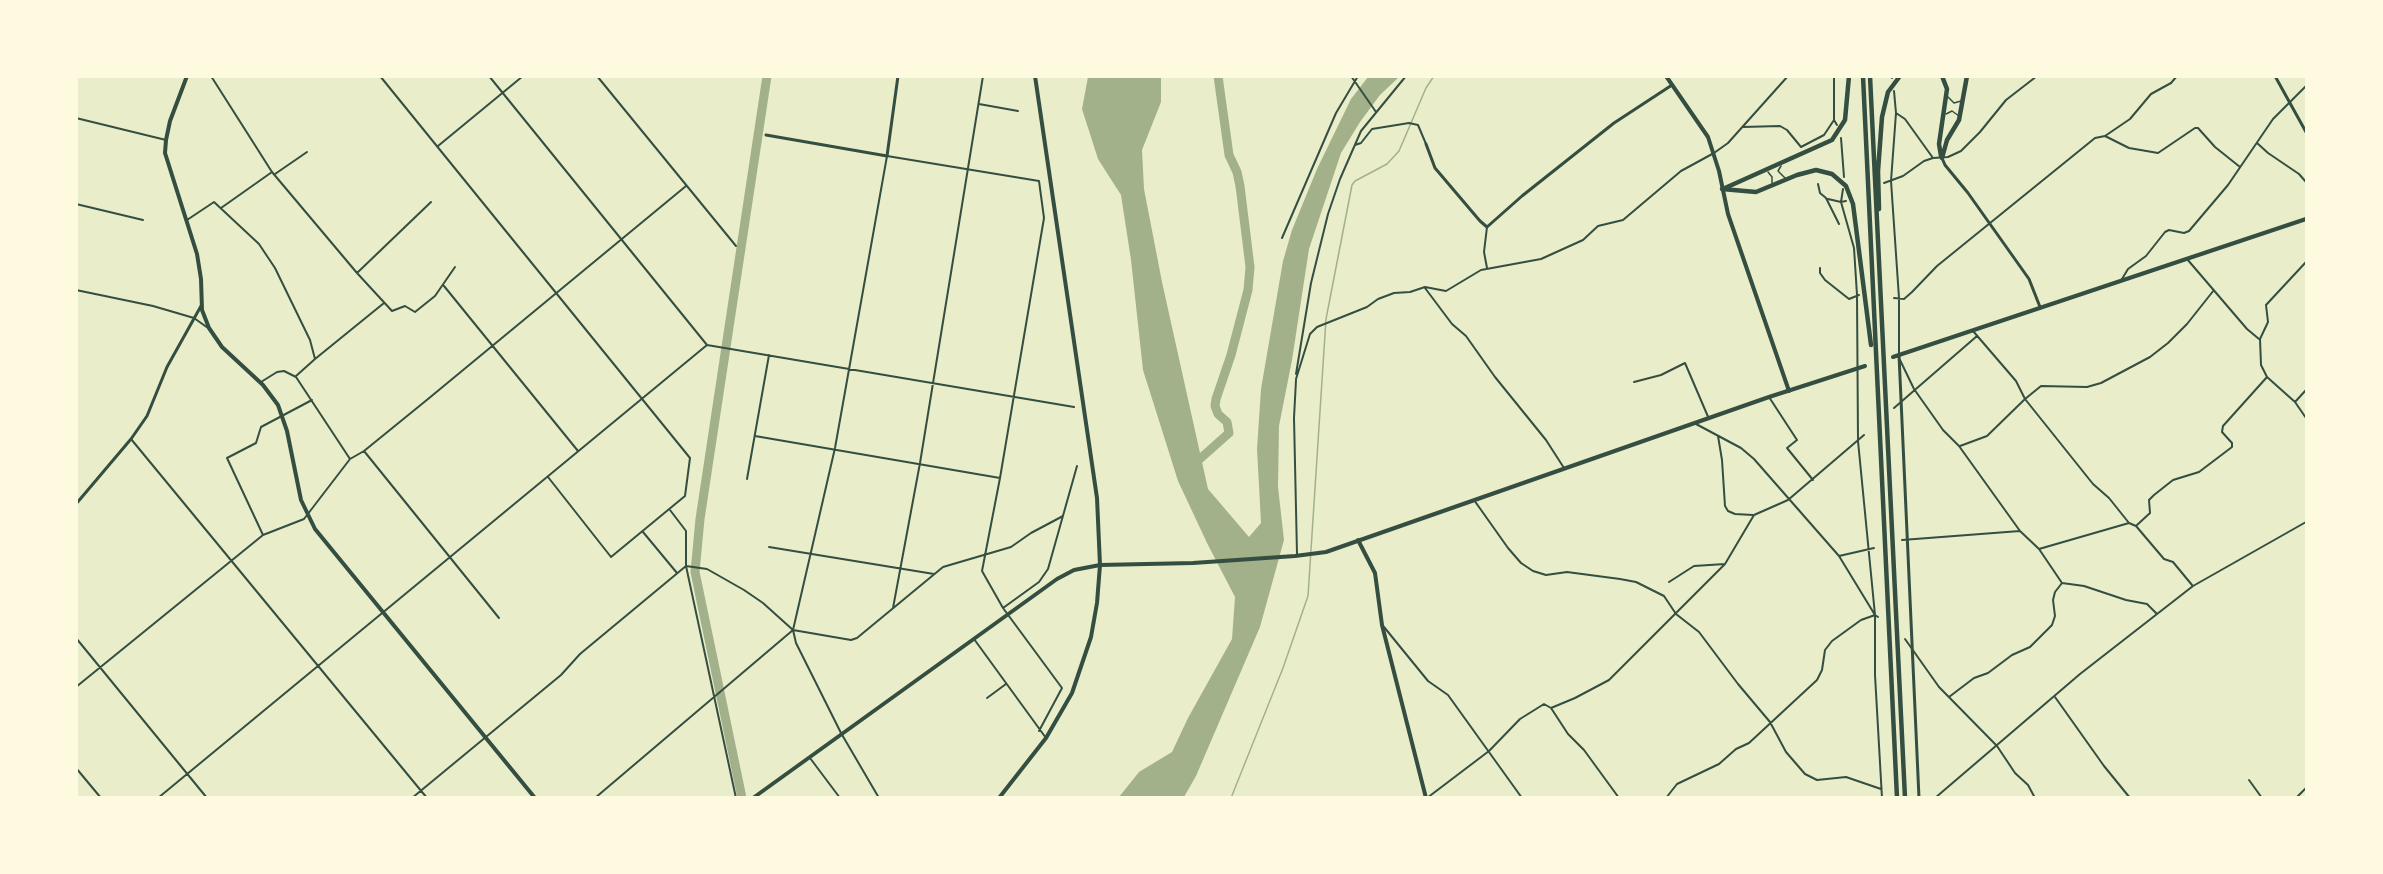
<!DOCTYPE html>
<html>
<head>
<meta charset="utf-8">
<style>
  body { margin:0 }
  #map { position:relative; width:2383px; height:874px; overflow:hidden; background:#e9edc9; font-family:Jost,sans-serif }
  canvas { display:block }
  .frame { position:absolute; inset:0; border:78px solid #fefae0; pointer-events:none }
</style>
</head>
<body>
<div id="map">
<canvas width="2383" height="874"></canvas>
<div class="frame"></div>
</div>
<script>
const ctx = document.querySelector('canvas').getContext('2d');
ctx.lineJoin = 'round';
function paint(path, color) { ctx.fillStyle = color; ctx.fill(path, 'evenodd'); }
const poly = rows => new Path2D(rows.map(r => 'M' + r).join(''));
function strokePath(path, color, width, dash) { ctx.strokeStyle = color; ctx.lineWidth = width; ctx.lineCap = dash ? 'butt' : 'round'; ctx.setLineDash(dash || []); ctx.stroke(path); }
const water = poly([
  [1088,77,1161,77,1161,102,1142,150,1144,189,1162,282,1208,489,1249,537,1261,523,1257,449,1261,389,1283,261,1292,230,1317,169,1351,99,1368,77,1399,77,1380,95,1360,122,1341,153,1309,249,1292,360,1279,426,1278,487,1284,540,1260,627,1196,776,1184,797,1119,797,1139,772,1172,752,1188,718,1232,639,1235,597,1208,545,1178,481,1143,370,1131,260,1121,195,1098,159,1082,109]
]);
const stream = poly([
  [1231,798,1283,668,1308,596,1326,319,1352,185,1355,181,1387,164,1399,151,1426,88,1434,76]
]);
const river = poly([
  [1193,465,1229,433,1227,422,1218,414,1215,406,1216,399,1231,355,1248,290,1250,267,1240,186,1237,172,1229,155,1218,76],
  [742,798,695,572,700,519,767,76]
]);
const service = poly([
  [1948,97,1954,103,1961,101],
  [1946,114,1952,111,1959,116],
  [1781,166,1778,171,1785,178],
  [1768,172,1772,177,1772,183]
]);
const minor = poly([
  [211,76,272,172,357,273,392,311,405,306,415,312,435,296,455,267],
  [380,76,690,458,685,496,611,557,548,477],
  [489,76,707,345,1074,407],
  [597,76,736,246],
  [1351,76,1376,112],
  [1834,76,1834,120,1837,125],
  [1892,76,1892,78],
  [1894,91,1896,113,1891,181,1899,298,1899,355],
  [979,104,1018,111],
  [1896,113,1905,119,1933,158],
  [76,118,166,140],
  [1743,127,1780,126,1787,130,1801,147,1824,135,1834,120],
  [2105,136,2130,119,2151,94,2171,83,2177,76],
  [1841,138,1844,177],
  [2257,143,2268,153,2299,174,2306,182],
  [1355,145,1361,143,1372,129,1409,123,1418,125,1426,144],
  [438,146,523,76],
  [275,174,307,152],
  [1884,183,1903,176,1924,161,1933,158,1948,157,1961,151,1980,132,2006,100,2037,76],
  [1818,184,1820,193,1826,198,1839,224],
  [1843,189,1841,202,1854,248,1857,295,1858,441,1875,615,1875,675,1882,798],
  [1828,199,1841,202,1846,201],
  [76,204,143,220],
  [221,208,272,172],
  [187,220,214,202,259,244,275,268,310,340,315,359],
  [1487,227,1484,252,1487,268],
  [1282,238,1336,113,1358,76],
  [2187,259,2247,329,2259,339],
  [2306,262,2266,305,2268,322,2260,339,2261,365,2267,377,2295,402,2306,418],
  [1820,268,1820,273,1825,280,1849,299,1859,295],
  [357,273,431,202],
  [2122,279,2128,269,2146,256,2165,232,2169,230,2184,233,2189,231,2228,185,2273,119,2306,86],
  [444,286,578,451],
  [1425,288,1452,324,1466,336,1495,377,1546,440,1564,468],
  [76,290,153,306,194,318,208,328],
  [1894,298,1904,299,1912,292,1937,266,2095,138,2105,136,2129,148,2158,153,2195,128,2198,128,2215,147,2240,167],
  [1973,331,2016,381,2025,399,2093,484,2109,498,2129,523,2136,526,2164,559,2173,562,2192,585],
  [1900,360,1914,389,1943,430,1959,446,2020,531,2039,549,2129,523],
  [1296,374,1311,283,1328,214,1340,179,1361,131,1406,76],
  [296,376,315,359,384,303],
  [1296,379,1310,334,1317,327,1367,307,1378,299,1394,293,1410,292,1425,287,1446,291,1481,270,1541,259,1583,240,1598,226,1623,220,1681,171,1714,153,1728,143,1788,76],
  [1296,380,1294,418,1297,554],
  [261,382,277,372,284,371,296,377,350,459],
  [1634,382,1661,375,1685,363,1709,419],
  [1769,397,1797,440,1787,448,1813,480],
  [2295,402,2306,390],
  [1894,408,1977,336],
  [1696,424,1741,448,1754,459,1839,556,1875,615,1878,617],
  [755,436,1000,478],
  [1718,436,1722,460,1725,506,1728,511,1735,514,1753,515],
  [131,439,427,798],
  [1960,446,1987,436,2025,399,2041,386,2087,387,2101,383,2150,357,2168,343,2187,324,2214,290],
  [364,451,499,618],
  [747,479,769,355],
  [1474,500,1508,548,1521,563,1533,571,1546,575,1567,572,1620,579,1636,582,1664,596,1676,614,1699,632,1738,684,1770,722,1786,752,1805,774,1817,780,1846,777,1881,789],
  [670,510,686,531,686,566,736,798],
  [2137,525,2150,513,2149,500,2154,495,2173,480,2199,472,2232,447,2232,443,2222,432,2223,426,2267,377],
  [643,532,677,573],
  [263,535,227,458,256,443,261,427,312,400],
  [1902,540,2020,531],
  [769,547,934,574],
  [2039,549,2062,583],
  [1839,556,1874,548],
  [686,566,707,569,744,590,763,603,793,630,851,640,857,638,943,567,1011,547,1031,533,1063,516],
  [1669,582,1694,566,1725,564],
  [893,608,920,463,983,76],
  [1003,608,1039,582,1048,569,1077,466],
  [1384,627,1428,681,1448,695,1522,798],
  [76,638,207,798],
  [974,639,1046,738],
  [1905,639,1939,687,1997,746,2015,773,2028,785,2035,798],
  [76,687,263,535,304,519,350,459,364,451,428,399,686,186],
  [1949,697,1974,678,1988,673,2012,655,2030,647,2052,625,2055,616,2053,600,2055,592,2062,583,2084,586,2126,600,2147,604,2157,614],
  [2055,697,2104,766,2130,798],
  [987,698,1006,684],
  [1551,708,1575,698,1609,680,1725,564,1754,515,1788,500,1864,435],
  [810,758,840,798],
  [76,768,101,798],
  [2249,780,2262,798],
  [158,798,707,345],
  [412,798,561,675,580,654,686,566],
  [595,798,793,630],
  [879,798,841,733,796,643,793,630,835,448,887,156,1039,181,1044,218,1000,478,982,571,1003,608,1062,688,1039,731],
  [1427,798,1489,751,1520,719,1544,704,1551,708,1568,734,1584,750,1619,798],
  [1666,798,1677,784,1719,764,1736,749,1749,743,1817,680,1822,670,1825,650,1832,641,1861,620,1875,615],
  [1935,798,2080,674,2193,586,2306,522],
  [2296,798,2306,788]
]);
const tertiary = poly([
  [2275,76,2306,132],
  [766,135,887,156,898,76],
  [1426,144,1435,168,1480,221,1487,227,1522,196,1614,123,1672,85],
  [1942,158,1945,165,1968,193,2029,279,2040,307],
  [1899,355,1919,798],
  [76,504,131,439,147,416,167,367,201,306]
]);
const secondary = poly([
  [187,76,170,121,166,140,165,153,197,254,201,279,202,310,209,328,222,347,263,385,278,405,287,431,301,500,315,529,535,798],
  [1666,76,1708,137,1719,171,1728,214,1789,391],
  [1358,540,1375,573,1382,625,1426,798],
  [999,798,1046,738,1072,693,1091,637,1097,603,1100,565,1097,498,1035,76]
]);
const primary = poly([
  [1893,357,2306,219],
  [753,798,1057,579,1074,570,1100,565,1193,563,1295,556,1326,552,1769,397,1865,366]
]);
const motorway = poly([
  [1863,76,1897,798],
  [1870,76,1905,798],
  [1941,156,1939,144,1947,89,1942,76],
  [1942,158,1947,140,1959,120,1967,76],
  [1725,188,1832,140,1845,120,1849,76],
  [1722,189,1756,192,1797,175,1816,170,1832,174,1846,186,1853,204,1871,345],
  [1879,209,1878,171,1882,117,1888,92,1900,76]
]);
paint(water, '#a3b18a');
strokePath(stream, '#a3b18a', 1.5);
strokePath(river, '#a3b18a', 9);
strokePath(service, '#344e41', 1.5);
strokePath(minor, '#344e41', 2);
strokePath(tertiary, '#344e41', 3);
strokePath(secondary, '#344e41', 4);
strokePath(primary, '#344e41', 4);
strokePath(motorway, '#344e41', 4.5);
</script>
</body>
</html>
